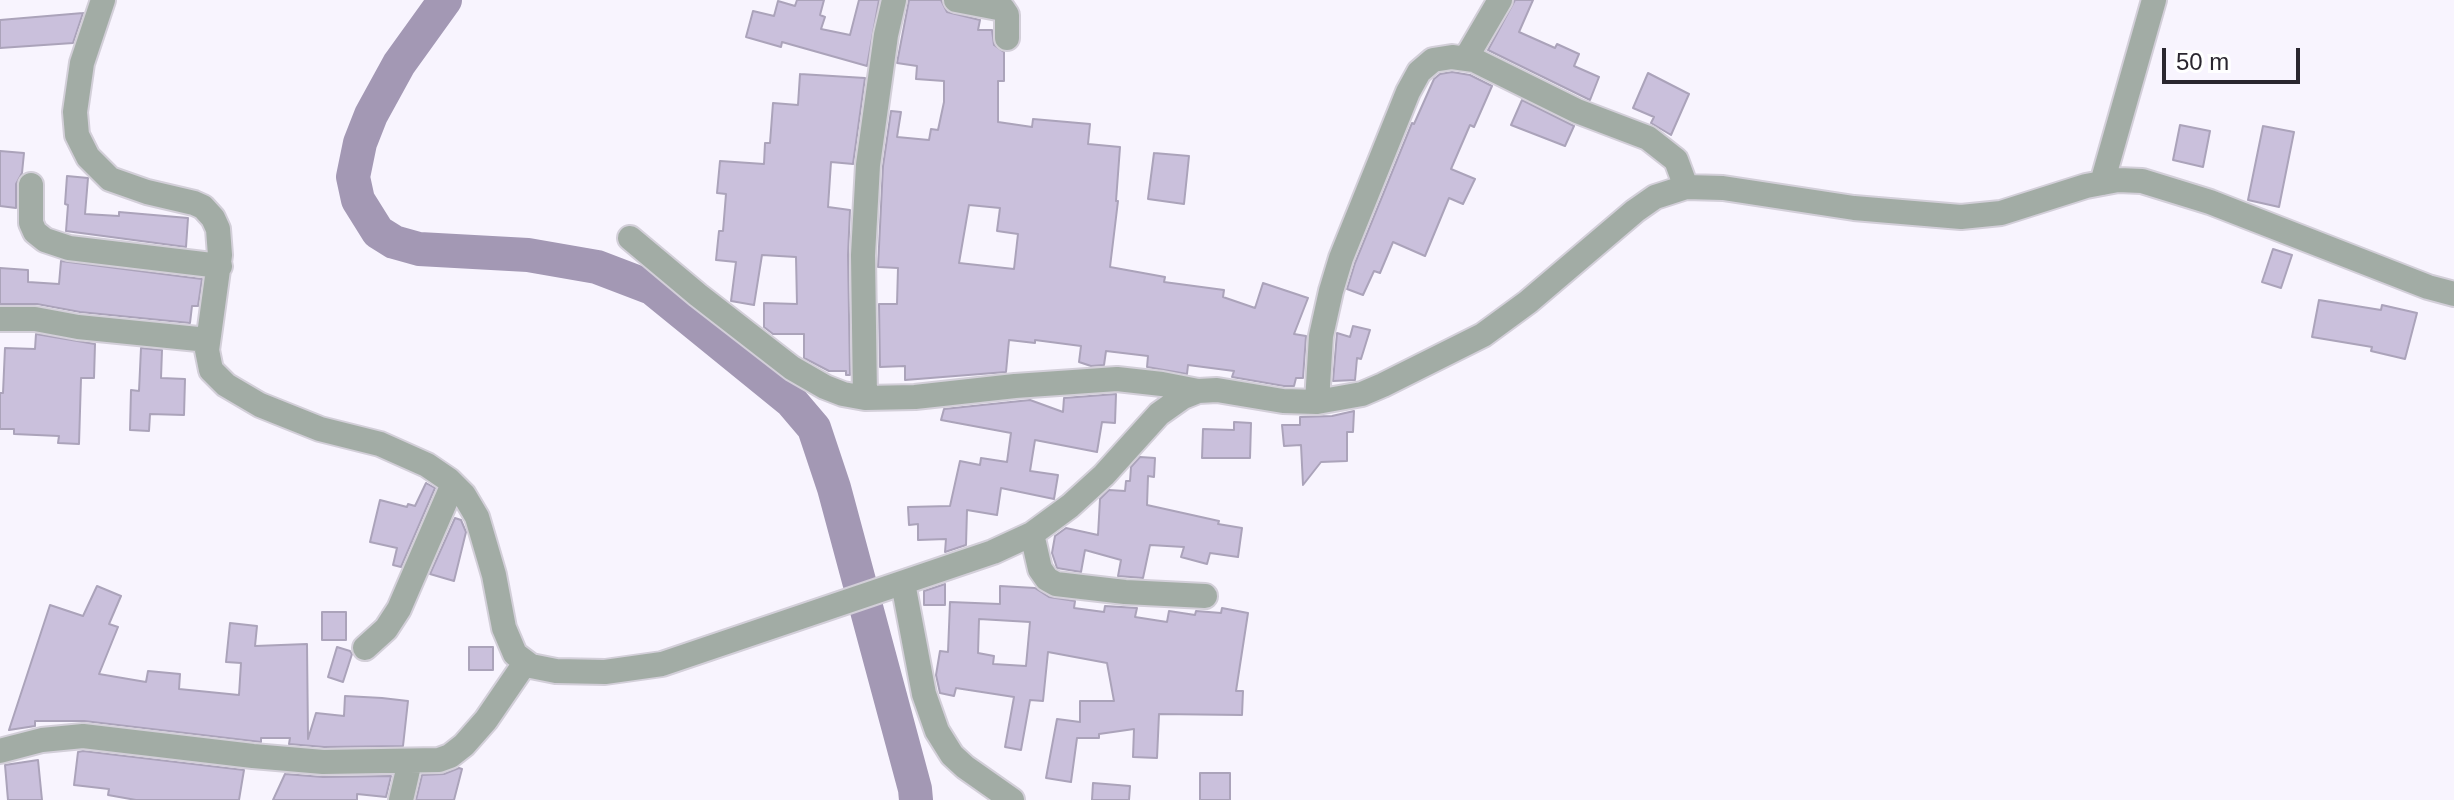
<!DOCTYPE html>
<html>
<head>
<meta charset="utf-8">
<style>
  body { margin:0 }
  #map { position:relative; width:2454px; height:800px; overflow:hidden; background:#f8f4fe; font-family:Helvetica,sans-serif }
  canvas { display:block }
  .scale { position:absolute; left:2162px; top:48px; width:138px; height:36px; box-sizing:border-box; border:4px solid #2a262f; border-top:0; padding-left:10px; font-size:24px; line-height:28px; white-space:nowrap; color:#2a262f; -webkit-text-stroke:6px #fff; paint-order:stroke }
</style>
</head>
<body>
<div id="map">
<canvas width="2454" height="800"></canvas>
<div class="scale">50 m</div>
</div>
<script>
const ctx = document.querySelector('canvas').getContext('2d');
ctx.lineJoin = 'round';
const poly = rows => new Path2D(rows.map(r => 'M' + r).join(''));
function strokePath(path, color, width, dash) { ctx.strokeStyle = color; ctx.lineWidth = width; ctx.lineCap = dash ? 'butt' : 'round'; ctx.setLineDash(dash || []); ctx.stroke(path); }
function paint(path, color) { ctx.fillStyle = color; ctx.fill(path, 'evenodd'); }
const river = poly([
  [445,0,399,64,371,115,360,143,353,177,358,200,378,232,394,242,419,249,528,255,597,267,652,288,791,401,814,428,834,488,915,789,916,800]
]);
const building = poly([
  [797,0,824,0,820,15,825,17,821,29,850,35,859,0,879,0,867,66,782,42,781,47,746,37,753,11,774,16,778,1,795,6,797,0],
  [909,0,941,0,947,12,980,20,978,30,992,30,994,45,1004,52,1004,81,998,81,998,122,1032,127,1033,119,1090,124,1088,144,1120,147,1116,201,1118,201,1110,267,1165,277,1164,282,1224,290,1223,297,1255,308,1263,283,1308,298,1294,334,1306,336,1303,378,1296,378,1294,386,1284,386,1232,377,1234,371,1188,365,1187,374,1147,367,1148,356,1106,351,1104,365,1091,366,1079,362,1081,346,1035,340,1035,343,1009,340,1006,372,905,380,905,366,880,367,879,304,897,304,898,268,878,267,883,166,891,111,901,112,897,137,929,140,931,129,938,130,944,102,944,81,916,79,917,66,897,63,909,0],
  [969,205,1000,208,997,231,1018,234,1014,269,959,263,969,205],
  [1515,0,1533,0,1519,32,1555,48,1557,44,1579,54,1574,66,1599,77,1590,100,1488,50,1515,0],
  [83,13,73,43,0,48,0,20,83,13],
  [1452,72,1470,75,1492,86,1474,127,1470,125,1451,169,1475,179,1463,204,1449,198,1425,256,1393,242,1380,273,1374,271,1363,295,1347,289,1355,263,1412,123,1414,124,1434,79,1440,74,1452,72],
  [1648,73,1689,94,1671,135,1651,123,1654,117,1633,108,1648,73],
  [800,74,865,78,853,164,831,162,828,207,850,210,848,255,850,375,846,375,846,371,829,371,804,358,804,334,773,334,764,327,764,303,797,304,796,257,762,255,754,305,731,301,736,262,716,260,719,231,723,231,726,194,717,193,720,161,764,164,765,143,770,143,773,103,798,105,800,74],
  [1522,100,1574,126,1565,146,1511,125,1522,100],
  [2180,125,2210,131,2203,167,2173,160,2180,125],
  [2263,126,2294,132,2279,207,2248,200,2263,126],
  [0,151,24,153,22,173,16,184,16,208,0,206,0,151],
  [1154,153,1189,156,1184,204,1148,199,1154,153],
  [67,176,88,178,85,214,119,216,119,212,188,218,186,247,66,231,68,205,65,204,67,176],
  [2273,249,2292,255,2281,288,2262,282,2273,249],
  [61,261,202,279,198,306,192,306,190,323,80,312,37,304,0,304,0,268,28,270,28,282,59,284,61,261],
  [2319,300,2381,310,2382,305,2417,313,2405,359,2371,351,2372,347,2312,337,2319,300],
  [1353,326,1370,330,1361,359,1357,358,1355,380,1333,381,1337,333,1350,337,1353,326],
  [36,334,95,344,94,378,81,378,79,444,58,443,59,436,14,434,14,429,0,429,0,393,3,393,5,348,35,349,36,334],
  [141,348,162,350,161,378,185,379,184,415,150,414,149,431,130,430,131,390,139,391,141,348],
  [1116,394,1115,423,1102,422,1097,452,1035,440,1030,471,1058,475,1054,499,1001,488,997,515,967,510,966,545,945,552,946,539,918,540,918,524,909,525,908,507,950,506,960,461,980,465,981,458,1007,462,1011,433,941,420,944,409,1030,400,1063,412,1064,398,1116,394],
  [1354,411,1353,432,1347,432,1347,461,1321,462,1303,485,1301,445,1284,446,1282,425,1300,425,1300,417,1332,416,1354,411],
  [1234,422,1251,423,1250,458,1202,458,1203,429,1234,430,1234,422],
  [1140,457,1155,458,1154,477,1148,476,1147,505,1219,521,1218,524,1242,528,1238,557,1210,553,1207,564,1181,557,1184,547,1150,545,1143,578,1118,576,1121,560,1085,550,1081,572,1057,568,1052,553,1055,536,1066,528,1098,535,1100,499,1109,490,1125,491,1126,481,1130,481,1131,467,1140,457],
  [426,483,435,488,401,567,393,565,397,548,370,542,380,500,407,507,408,504,415,506,426,483],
  [455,518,461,520,466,532,454,581,430,574,455,518],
  [945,584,945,605,924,605,924,591,945,584],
  [97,586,121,596,109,624,118,627,99,674,146,682,148,671,180,674,179,689,239,695,241,663,226,662,230,623,257,626,255,646,307,644,308,739,316,713,344,716,345,696,382,698,408,701,403,746,324,747,289,744,290,738,261,738,261,742,84,721,35,721,35,726,9,730,50,605,83,616,97,586],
  [1000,586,1035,588,1049,597,1075,601,1074,608,1104,612,1105,606,1137,608,1135,617,1167,622,1169,611,1195,615,1196,611,1221,613,1222,608,1248,613,1236,691,1243,691,1242,715,1159,714,1157,758,1133,757,1134,729,1099,734,1099,738,1077,738,1071,782,1046,778,1057,719,1080,722,1080,701,1114,701,1107,663,1048,652,1043,701,1030,700,1021,750,1005,747,1014,697,956,688,954,696,940,693,936,675,940,651,948,652,950,602,1000,604,1000,586],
  [979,619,1030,622,1026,666,993,664,994,656,978,653,979,619],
  [322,612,346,612,346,640,322,640,322,612],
  [337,647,350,651,352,654,343,682,328,677,337,647],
  [469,647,493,647,493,670,469,670,469,647],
  [83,751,244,770,239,800,136,800,108,795,109,789,74,785,78,752,83,751],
  [38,760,42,800,8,800,5,765,38,760],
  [459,768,462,769,454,800,416,800,422,775,444,774,459,768],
  [1200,773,1230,773,1230,800,1200,800,1200,773],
  [285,774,323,777,391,776,386,797,357,794,357,800,273,800,285,774],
  [1093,783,1130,786,1129,800,1092,800,1093,783]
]);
const minor = poly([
  [103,0,82,63,75,112,77,135,88,157,110,179,147,192,194,203,203,207,213,218,218,229,220,255,207,350,211,370,226,385,260,405,320,429,380,444,427,465,449,480,464,495,477,517,494,575,504,628,515,654,531,666,556,671,605,672,662,664,993,552,1032,534,1070,506,1104,475,1159,414,1183,397,1198,391,1217,390,1283,401,1317,402,1362,394,1383,385,1483,335,1528,302,1635,211,1655,197,1686,187,1723,188,1854,208,1961,217,2001,213,2086,186,2118,180,2142,181,2210,202,2428,287,2454,294],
  [956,0,1003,9,1007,15,1007,38],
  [1466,58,1500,0],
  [2102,183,2154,0],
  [31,185,31,223,35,232,45,240,69,248,220,266],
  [630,238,698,295,792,368,825,387,843,394,865,398,915,397,1015,386,1117,379,1162,384,1198,391],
  [0,319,35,319,78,327,208,340],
  [865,398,863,255,868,165,886,35,894,0],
  [1317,402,1321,336,1331,291,1341,258,1408,92,1419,72,1433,60,1452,57,1474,60,1577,111,1648,138,1676,160,1686,187],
  [1032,534,1040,569,1047,579,1056,584,1125,592,1205,596],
  [903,583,924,694,937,731,952,755,965,767,1012,800],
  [365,648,386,629,399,609,453,484],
  [0,751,42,740,83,736,253,756,323,762,439,760,450,756,464,745,486,720,525,663],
  [401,800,410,761]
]);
strokePath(river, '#a398b4', 34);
paint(building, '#cac0dc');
strokePath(building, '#aba3ba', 2);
strokePath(minor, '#d3cfd9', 28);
strokePath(minor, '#a2aca5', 24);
</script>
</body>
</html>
